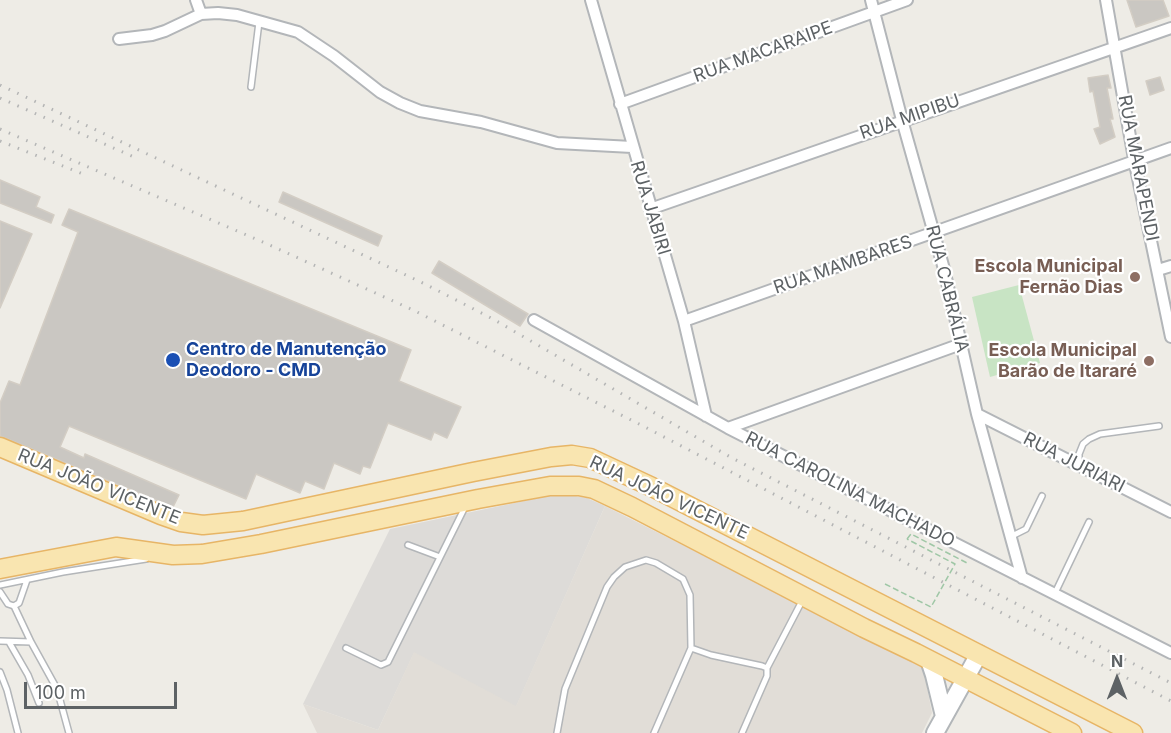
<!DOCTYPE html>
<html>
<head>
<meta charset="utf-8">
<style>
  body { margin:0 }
  #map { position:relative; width:1171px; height:733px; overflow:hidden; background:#eeece6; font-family:Inter,sans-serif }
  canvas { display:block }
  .north { position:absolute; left:1087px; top:649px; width:60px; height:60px; -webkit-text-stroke:4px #fff; paint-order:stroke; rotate:0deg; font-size:16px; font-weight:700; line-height:24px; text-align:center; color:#5d6265 }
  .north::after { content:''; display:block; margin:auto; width:21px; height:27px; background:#5d6265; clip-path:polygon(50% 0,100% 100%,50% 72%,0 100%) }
  .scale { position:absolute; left:24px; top:682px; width:153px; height:27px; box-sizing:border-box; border:3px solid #5d6265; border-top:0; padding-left:8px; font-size:18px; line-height:21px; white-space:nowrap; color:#5d6265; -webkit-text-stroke:4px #fff; paint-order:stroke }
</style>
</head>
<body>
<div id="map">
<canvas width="1171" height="733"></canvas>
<div class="north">N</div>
<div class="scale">100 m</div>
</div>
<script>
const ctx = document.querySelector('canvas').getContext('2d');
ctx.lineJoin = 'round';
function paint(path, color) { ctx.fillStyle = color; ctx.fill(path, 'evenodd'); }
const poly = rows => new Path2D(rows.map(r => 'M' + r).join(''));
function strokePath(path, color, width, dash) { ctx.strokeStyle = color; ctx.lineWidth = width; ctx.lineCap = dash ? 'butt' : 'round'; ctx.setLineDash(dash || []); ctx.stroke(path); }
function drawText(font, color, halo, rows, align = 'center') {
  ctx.font = font + ' Inter,sans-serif'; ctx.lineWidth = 4.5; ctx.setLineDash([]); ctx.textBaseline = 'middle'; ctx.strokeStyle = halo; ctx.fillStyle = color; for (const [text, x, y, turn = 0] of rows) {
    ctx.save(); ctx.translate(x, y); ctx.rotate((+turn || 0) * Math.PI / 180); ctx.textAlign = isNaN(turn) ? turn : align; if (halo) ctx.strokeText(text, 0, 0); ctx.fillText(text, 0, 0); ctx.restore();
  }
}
const industrial = poly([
  [553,495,570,495,587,498,605,506,516,707,414,653,378,730,303,704,390,529]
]);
const education = poly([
  [605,506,923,666,932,713,922,733,317,733,303,704,378,730,414,652,516,706]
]);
const green = poly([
  [1019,285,1040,363,990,377,972,297]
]);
const building = poly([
  [1127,0,1163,0,1169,16,1136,27,1127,0],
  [1108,75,1111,88,1107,88,1113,119,1110,119,1115,137,1100,144,1094,129,1100,127,1093,91,1090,92,1088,78,1108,75],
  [1160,77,1164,90,1150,95,1146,81,1160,77],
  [0,180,40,197,36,207,54,215,51,223,0,203,0,180],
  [283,192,382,236,378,246,279,202,283,192],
  [69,209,411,350,399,381,461,407,447,438,434,432,431,440,388,423,370,468,363,466,360,474,334,463,324,489,305,481,300,493,256,474,246,499,69,426,60,447,84,458,85,454,179,495,173,507,0,436,0,403,9,381,20,385,78,232,62,225,69,209],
  [0,221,32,234,0,308,0,221],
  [439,261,528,314,520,326,432,273,439,261]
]);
const path = poly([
  [907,539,911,534,967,563,968,562]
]);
const service = poly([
  [251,87,259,22],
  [1079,466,1079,454,1083,444,1089,439,1100,434,1159,426],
  [1010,537,1026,529,1042,496],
  [408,545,440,557],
  [0,585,63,572,146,559],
  [0,592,8,604,14,606,31,642],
  [1055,593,1089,522],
  [14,606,19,603,27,580],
  [0,641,31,642,57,689,69,733],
  [9,642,28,675,39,703],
  [346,648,381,665,388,662,466,505],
  [691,648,711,655,762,666,767,668,767,676,742,733],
  [767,668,802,601],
  [0,672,7,690,18,733],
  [557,733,565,689,607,587,614,577,625,567,646,560,656,563,683,579,690,595,691,648,654,733]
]);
const minor = poly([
  [196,0,201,14],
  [591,0,684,321,706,416],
  [871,0,902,120,944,269,977,414,1022,578],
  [1106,0,1134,159,1171,337],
  [119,39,152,35,165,31,201,14,218,13,237,15,298,32,334,56,380,92,400,103,420,111,481,122,557,143,632,147],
  [620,104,907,0],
  [650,209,1171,28],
  [1158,270,1171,266],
  [534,320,728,428,1171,653],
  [684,321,1171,148],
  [977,414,1171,512],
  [728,428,961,344]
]);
const secondary = poly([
  [929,660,934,675,944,716],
  [935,733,979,654]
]);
const primary = poly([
  [0,447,161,515,181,522,203,525,243,521,473,472,551,457,572,455,590,458,652,487,1133,733],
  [0,569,116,547,173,555,202,554,261,544,478,499,550,486,579,486,594,489,632,507,864,628,916,653,1072,733]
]);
const rail = poly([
  [0,85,425,284,493,319,732,458,1171,683],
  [0,98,134,157],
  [0,129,265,243,413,310,643,426,1171,701],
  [0,141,83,174]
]);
const pathBridge = poly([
  [885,584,931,607,955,564,907,539]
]);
const markers = [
  [1135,277,6,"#8d6e63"],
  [173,360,8,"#1a4fb4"],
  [1149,361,6,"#8d6e63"]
];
const streetNames = [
  ["RUA MACARAIPE",763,52,-20],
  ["RUA MIPIBU",910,117,-19],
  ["RUA MARAPENDI",1138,168,79],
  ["RUA JABIRI",650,208,73],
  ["RUA MAMBARES",843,265,-19],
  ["RUA CABRÁLIA",947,289,76],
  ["RUA JURIARI",1074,463,27],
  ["RUA JOÃO VICENTE",99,487,22],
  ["RUA CAROLINA MACHADO",850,490,27],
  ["RUA JOÃO VICENTE",669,498,25]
];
const educationNames = [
  ["Escola Municipal",1123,267],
  ["Fernão Dias",1123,288],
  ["Escola Municipal",1137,351],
  ["Barão de Itararé",1137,372]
];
const transitNames = [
  ["Centro de Manutenção",186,350],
  ["Deodoro - CMD",186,371]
];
paint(industrial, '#dddbd8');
paint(education, '#e1ddd7');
paint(green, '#c8e4c4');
paint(building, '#cac7c2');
strokePath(building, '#d3cdc4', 1.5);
strokePath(service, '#b3b6b9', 8);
strokePath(minor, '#b3b6b9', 14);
strokePath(secondary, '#b2b6b9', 20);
strokePath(primary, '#e7b566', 21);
strokePath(path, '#9fc7a6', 1.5, [6, 3]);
strokePath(service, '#fff', 5);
strokePath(minor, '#fff', 10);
strokePath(secondary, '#fff', 16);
strokePath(primary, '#f9e5b0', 18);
strokePath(rail, '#b4b5b5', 3, [1.5, 8]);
strokePath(pathBridge, '#9fc7a6', 1.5, [6, 3]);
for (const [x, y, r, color] of markers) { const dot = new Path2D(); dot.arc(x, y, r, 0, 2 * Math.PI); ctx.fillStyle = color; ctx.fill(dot); strokePath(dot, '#fff', 2); }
drawText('18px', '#5d6265', '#fff', streetNames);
drawText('bold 18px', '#785e54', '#fff', educationNames, 'right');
drawText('bold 18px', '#164399', '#fff', transitNames, 'left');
</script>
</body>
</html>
